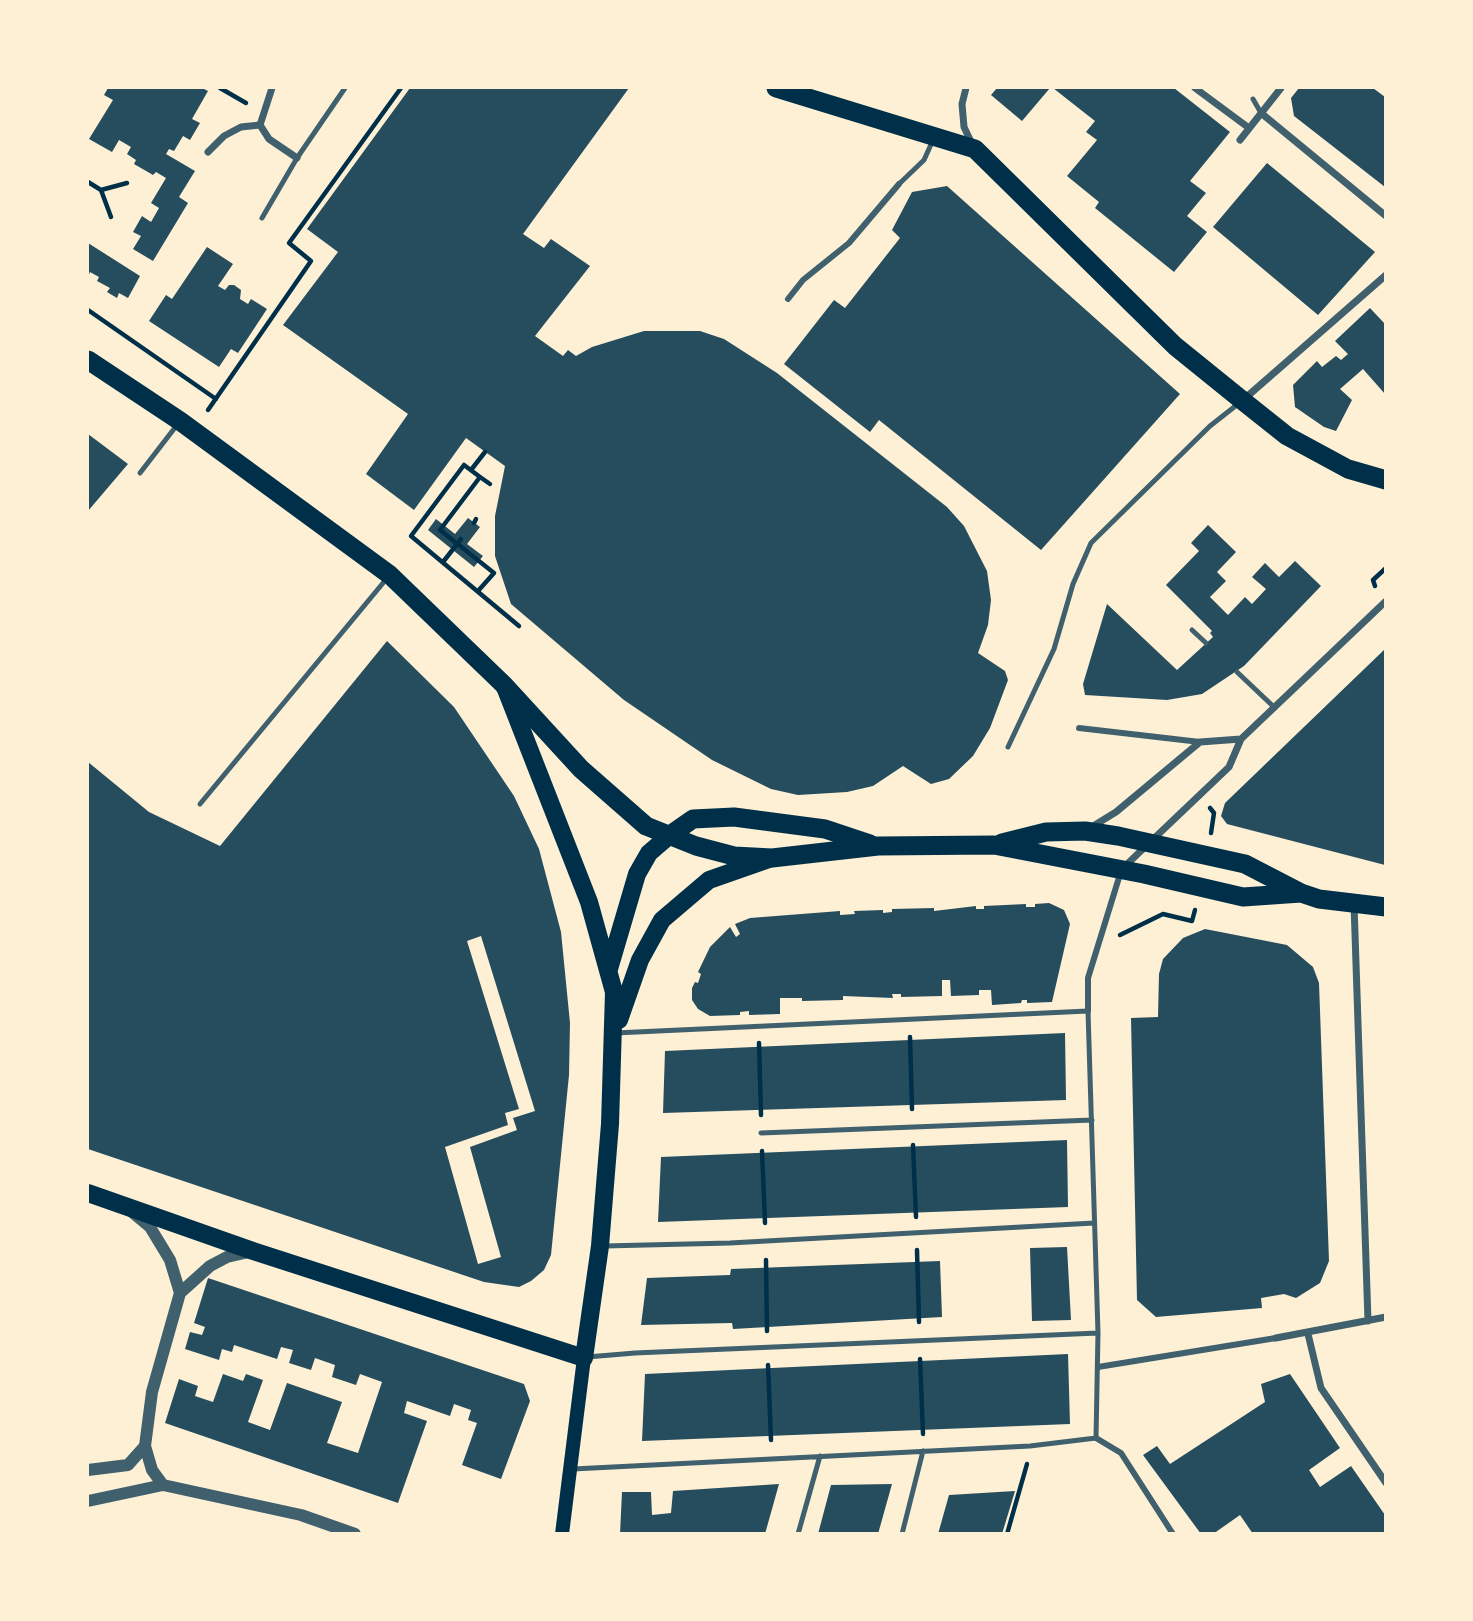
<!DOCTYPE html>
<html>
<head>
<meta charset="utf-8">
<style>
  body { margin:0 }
  #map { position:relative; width:1473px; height:1621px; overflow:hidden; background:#fdf0d5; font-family:Montserrat,sans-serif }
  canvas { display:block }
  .frame { position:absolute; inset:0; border:89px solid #fdf0d5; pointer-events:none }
</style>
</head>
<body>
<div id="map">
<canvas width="1473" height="1621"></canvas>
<div class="frame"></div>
</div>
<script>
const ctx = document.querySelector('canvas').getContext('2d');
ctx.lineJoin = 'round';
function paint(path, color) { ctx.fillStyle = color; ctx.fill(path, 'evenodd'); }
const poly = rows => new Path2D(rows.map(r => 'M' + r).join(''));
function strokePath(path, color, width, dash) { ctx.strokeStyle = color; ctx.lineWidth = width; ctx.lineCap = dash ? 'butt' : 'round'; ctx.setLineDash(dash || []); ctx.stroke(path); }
const building = poly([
  [108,88,202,88,208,91,192,119,200,123,190,140,183,136,174,151,169,149,166,154,195,171,179,197,188,203,153,261,133,249,141,236,133,232,142,216,151,222,159,208,151,203,166,178,156,172,153,175,134,164,136,160,127,154,131,147,119,140,112,152,89,139,113,100,104,95],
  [410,88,629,88,523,234,544,248,551,239,590,266,535,336,563,356,568,350,576,356,592,347,644,331,700,331,724,339,777,373,947,507,964,526,987,571,991,600,988,625,978,653,1005,671,1008,680,990,728,973,756,949,779,931,784,903,766,873,786,847,792,798,795,771,789,712,760,624,700,511,604,495,556,495,516,505,466,466,438,414,510,366,474,408,414,283,325,338,252,307,229],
  [997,88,1050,88,1022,121,991,95],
  [1053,88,1174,88,1230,132,1190,181,1206,193,1187,216,1207,232,1174,272,1095,208,1099,202,1067,176,1097,140,1086,132,1095,121],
  [1299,88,1373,88,1385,97,1385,187,1294,116,1291,98],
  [1267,163,1375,252,1318,315,1213,227],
  [947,186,1180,394,1041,550,879,420,870,432,784,364,834,300,845,308,900,238,892,230,912,192],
  [88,243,140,276,128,298,119,293,117,298,107,292,110,288,97,281,99,277,90,272,88,277],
  [207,247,233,264,218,286,225,290,229,285,234,285,241,290,240,299,248,304,251,299,267,309,238,353,231,349,219,367,149,321,166,295,172,299],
  [1370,308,1385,324,1385,394,1363,369,1340,389,1352,400,1336,431,1324,427,1295,407,1293,385,1317,361,1322,367,1336,356,1341,360,1348,354,1335,341],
  [88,434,128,464,88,511],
  [468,518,480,527,467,544,483,556,474,567,428,530,436,519,455,534],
  [1208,525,1236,552,1217,572,1226,581,1210,597,1228,615,1245,597,1252,604,1266,589,1252,577,1265,563,1279,577,1295,561,1321,586,1244,666,1202,694,1167,700,1085,695,1083,684,1107,604,1177,670,1213,637,1210,633,1212,631,1166,585,1199,551,1191,543],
  [387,641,454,707,514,796,539,849,561,932,570,1023,569,1075,551,1255,544,1270,531,1281,519,1287,484,1282,88,1149,88,762,149,812,220,846],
  [481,936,535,1111,513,1118,517,1130,470,1147,501,1257,478,1264,445,1147,508,1125,505,1113,519,1109,467,941],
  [1385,649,1385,865,1227,824,1221,816,1225,803],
  [1049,903,1064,910,1070,924,1052,1002,1027,1003,1027,1000,1022,1000,1021,1003,992,1005,991,990,979,990,979,995,951,996,950,980,942,980,942,996,901,997,901,994,892,994,893,998,843,996,843,1000,802,1001,802,998,780,998,780,1014,749,1015,749,1011,740,1012,740,1015,710,1016,698,1009,692,1000,692,988,695,982,698,983,701,974,698,972,710,947,730,927,736,937,740,934,735,924,750,918,840,911,840,915,855,914,854,911,883,910,883,913,892,912,892,909,934,908,934,911,976,906,976,909,984,909,984,906,1026,904,1026,907,1035,907,1035,904],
  [1205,929,1287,945,1313,967,1319,983,1329,1261,1320,1283,1296,1298,1284,1294,1261,1298,1262,1308,1156,1317,1137,1300,1131,1018,1158,1017,1159,974,1163,959,1183,938],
  [1065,1033,1066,1100,663,1113,665,1051],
  [1067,1140,1068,1207,658,1222,661,1157],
  [1067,1247,1071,1320,1032,1321,1030,1248],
  [940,1261,942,1317,733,1329,732,1323,641,1325,647,1278,730,1275,731,1269],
  [208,1278,524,1384,530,1401,501,1479,462,1465,477,1423,468,1420,471,1410,454,1404,450,1416,407,1401,404,1413,427,1421,398,1503,165,1423,179,1379,198,1386,195,1396,213,1402,223,1374,243,1381,246,1374,263,1380,248,1422,270,1430,287,1383,342,1402,327,1443,358,1453,382,1382,360,1374,356,1385,332,1377,335,1365,315,1358,311,1370,289,1363,293,1350,281,1347,277,1359,234,1345,232,1352,222,1349,219,1360,185,1349,190,1332,202,1335,205,1327,194,1323],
  [1068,1354,1070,1424,642,1441,645,1374],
  [1290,1374,1340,1448,1309,1470,1320,1487,1351,1466,1385,1515,1385,1534,1253,1534,1240,1515,1213,1534,1201,1534,1143,1455,1157,1446,1170,1464,1265,1402,1261,1384],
  [779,1484,765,1534,620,1534,622,1492,651,1492,652,1515,671,1513,673,1491],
  [892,1484,878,1534,818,1534,831,1485],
  [1015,1491,1002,1534,938,1534,949,1495]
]);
const path = poly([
  [220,88,246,103],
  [88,182,101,190],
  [111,217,101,190,127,183],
  [88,310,216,399],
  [208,410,311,261,289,243,401,88],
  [471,470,485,452],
  [480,477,490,484],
  [474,523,476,519],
  [443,562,461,539],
  [1375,586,1373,580,1386,568],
  [478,591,494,573,440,530,480,477,464,465,411,536,519,626],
  [1210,808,1214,813,1211,833],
  [1120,935,1163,914,1192,921,1195,910],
  [910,1037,912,1109],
  [759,1043,761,1115],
  [913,1145,916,1217],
  [762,1151,765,1223],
  [917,1250,919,1322],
  [766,1260,767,1331],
  [920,1359,923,1434],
  [768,1365,771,1440],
  [1007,1534,1027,1464]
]);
const service = poly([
  [1253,99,1261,113],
  [899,184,924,160,933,140],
  [262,218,297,158,345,88],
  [140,473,177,425],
  [1192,630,1206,643],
  [1237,672,1275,708],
  [1008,747,1054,649,1073,584,1091,543,1210,426,1238,404],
  [200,804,388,577],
  [761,1133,1092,1120],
  [604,1246,730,1243,1094,1223],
  [587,1357,635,1353,1098,1333],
  [573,1469,1030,1446,1096,1438,1098,1333,1088,1011,615,1033],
  [798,1534,820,1456],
  [902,1534,923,1451]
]);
const pedestrian = poly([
  [788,299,803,280,849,243,899,184],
  [1079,728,1200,742],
  [1088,1011,1088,978,1121,871],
  [1098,1367,1276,1338],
  [1096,1438,1121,1453,1173,1534]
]);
const minor = poly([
  [272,88,260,125,269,139,297,158],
  [966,88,962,104,964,127,972,144],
  [1195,88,1249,128],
  [1261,113,1386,216],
  [1240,140,1281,88],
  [208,152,224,136,241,127,260,125],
  [1243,400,1386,275],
  [1090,828,1116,812,1200,742,1241,739],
  [1124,867,1229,767,1241,739,1386,601],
  [1354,904,1368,1321],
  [1308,1334,1321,1388,1386,1483],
  [1276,1338,1386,1317]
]);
const tertiary = poly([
  [132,1212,150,1227,170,1260,180,1293,152,1392,145,1446,152,1470,163,1485],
  [180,1293,210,1266,227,1257,253,1251],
  [88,1470,128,1465,145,1446],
  [88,1501,163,1485,301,1515,355,1534]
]);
const secondary = poly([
  [562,1534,584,1358]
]);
const primary = poly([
  [609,969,637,874,649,853,670,835],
  [619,1020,640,960,662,920,709,880,769,859],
  [88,1193,253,1251,584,1358,600,1246,610,1124,614,992,589,902,505,687]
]);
const trunk = poly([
  [776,88,975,149,1175,346,1243,401,1287,436,1348,469,1386,480],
  [88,360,180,421,390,575,503,684,581,769,646,826,696,846,734,856,772,858,878,846,994,845,1144,874,1243,897,1301,893],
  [670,835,693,819,734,817,825,829,870,844],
  [1002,843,1046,832,1085,831,1118,836,1245,864,1301,893,1319,899,1386,907]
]);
paint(building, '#264d5e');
strokePath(path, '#003049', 4.5);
strokePath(service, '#3f606c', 5);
strokePath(pedestrian, '#3f606c', 6);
strokePath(minor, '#3f606c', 7);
strokePath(tertiary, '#3f606c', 12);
strokePath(secondary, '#003049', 14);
strokePath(primary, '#003049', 18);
strokePath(trunk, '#003049', 19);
</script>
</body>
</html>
